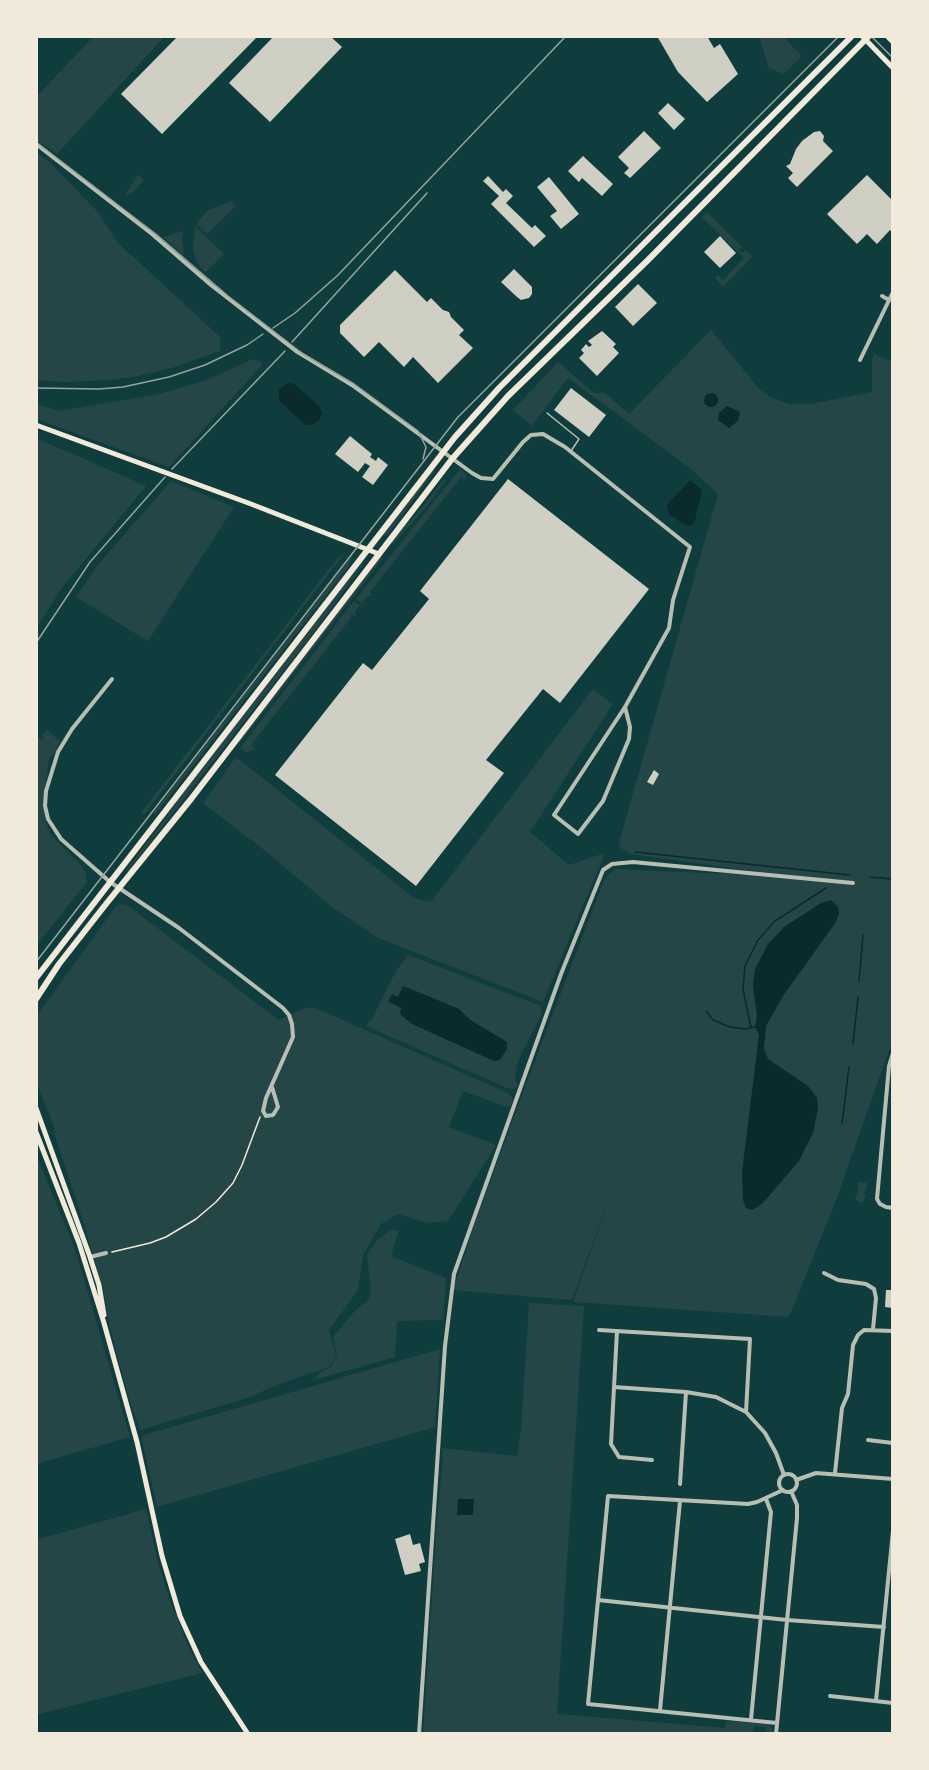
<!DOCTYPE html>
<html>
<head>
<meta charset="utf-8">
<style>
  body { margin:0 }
  #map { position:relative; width:929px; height:1770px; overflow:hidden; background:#0f3d3e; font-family:"Open Sans",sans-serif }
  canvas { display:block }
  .frame { position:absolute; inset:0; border:38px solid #f1e9da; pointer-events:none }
</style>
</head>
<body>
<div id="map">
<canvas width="929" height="1770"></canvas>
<div class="frame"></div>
</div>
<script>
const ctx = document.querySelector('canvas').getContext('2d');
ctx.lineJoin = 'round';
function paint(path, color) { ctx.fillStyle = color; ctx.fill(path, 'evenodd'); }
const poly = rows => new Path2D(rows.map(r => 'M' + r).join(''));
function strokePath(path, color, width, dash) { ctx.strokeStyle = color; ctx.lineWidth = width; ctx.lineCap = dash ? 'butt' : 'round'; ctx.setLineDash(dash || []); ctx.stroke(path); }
const green = poly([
  [94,36,165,36,57,154,36,140,36,97],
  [759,36,785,36,788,42,802,56,784,74,769,68],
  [36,152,49,162,97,211,118,243,220,337,220,351,172,368,138,376,111,380,63,382,36,380],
  [138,175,144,180,133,192,124,197],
  [231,201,236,206,207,234,196,224,207,211],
  [707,212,742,247,739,250,742,253,746,251,752,257,723,287,715,278,718,275,723,280,744,258,702,217],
  [195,226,224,254,205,273,196,260,193,249],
  [183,231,182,239,184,251,183,255,163,237],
  [711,330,759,389,772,398,789,404,810,404,872,392,872,361,874,354,893,362,893,1039,836,1200,789,1317,573,1302,615,1182,572,1300,453,1290,475,1223,522,1095,604,880,615,869,820,878,775,874,630,854,618,846,718,494,690,468,568,378,532,426,513,410,558,362,594,393,605,393,629,414],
  [253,359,263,364,169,467,36,419,36,404,59,411,155,395,207,380],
  [36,438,146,486,61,589,36,629],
  [432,469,435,471,386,537,382,534],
  [460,469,466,474,466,478,465,480,461,477,370,592,372,596,367,596,363,602,364,605,356,599],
  [444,479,446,480,428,505,393,544,392,542,397,534,421,509],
  [171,481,234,507,148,641,76,597,96,567],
  [346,551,144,815,141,813,336,560],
  [353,554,349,566,155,815,153,813],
  [380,557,383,558,239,744,239,740],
  [364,559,362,566,314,632,128,871,127,869,171,811,182,793],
  [354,601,362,607,359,606,355,612,356,616,351,615,350,619,251,745,254,748,253,750,246,752,240,748],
  [593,689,613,704,530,832,569,865,605,853,543,1002,378,938,332,907,268,853,203,803,236,757,414,898,431,902],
  [48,730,60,742,52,757,50,756,49,760,43,802,45,820,51,835,80,864,86,874,87,882,36,946,36,737,44,740,42,734],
  [121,904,127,905,279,1020,303,1009,313,1007,508,1093,513,1099,510,1108,463,1091,449,1127,496,1145,448,1221,427,1223,398,1214,381,1224,363,1255,358,1290,329,1330,336,1356,329,1367,279,1384,247,1398,140,1430,129,1399,110,1328,103,1288,83,1221,55,1136,54,1127,36,1081,36,1017,116,906],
  [408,955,541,1006,542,1013,518,1061,515,1081,519,1084,515,1089,507,1088,366,1026,372,1019,396,971],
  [404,986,459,1009,470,1020,507,1042,389,1001,398,997],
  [36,1154,75,1249,130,1437,36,1464],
  [858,1182,867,1183,866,1190,863,1192,865,1194,865,1198,862,1203,855,1199,858,1191],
  [391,1230,399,1230,391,1256,446,1278,443,1320,397,1321,395,1357,314,1380,322,1371,330,1368,337,1356,333,1337,354,1312,369,1299,371,1290,367,1255,377,1240],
  [529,1303,584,1306,557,1714,725,1728,726,1721,769,1724,774,1733,766,1734,766,1727,754,1726,753,1734,423,1734,437,1520,443,1457,441,1448,517,1456,521,1430],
  [440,1349,435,1427,157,1507,141,1436],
  [146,1509,159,1567,171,1603,189,1648,202,1673,36,1715,36,1540]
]);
const water = poly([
  [288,383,294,384,319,406,322,413,320,419,313,425,306,425,279,401,279,389],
  '704 400a7 7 0 1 1 14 0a7 7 0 1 1-14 0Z',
  [727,406,740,412,738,421,729,428,718,420,719,413],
  [690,480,702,490,694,524,686,526,669,514,667,505],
  [831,900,838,907,839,913,836,922,783,996,766,1026,764,1048,768,1059,808,1086,817,1098,818,1109,813,1133,799,1161,762,1204,752,1210,746,1208,743,1200,742,1172,759,1035,755,1027,757,1016,753,986,755,969,768,944,784,927,821,903],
  [403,986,459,1009,470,1020,507,1042,507,1049,500,1060,494,1061,412,1024,400,1014,401,1008,388,1001,392,994,398,997],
  [458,1499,474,1499,473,1515,457,1515]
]);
const stream = poly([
  [635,852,850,875],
  [870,877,893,879],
  [859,981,863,935],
  [706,1011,713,1020,730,1027,745,1029,755,1027],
  [751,1028,743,989,745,966,758,940,775,921,826,888],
  [853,1044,858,997],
  [842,1124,849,1067]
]);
const building = poly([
  [178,36,258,36,162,134,121,94],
  [274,36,330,36,342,47,270,122,229,83],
  [657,36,707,36,714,48,720,44,738,74,707,102,678,72],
  [668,103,685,119,674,130,658,113],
  [644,131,661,148,630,178,624,173,629,168,618,157],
  [820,131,824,136,823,141,833,151,797,187,788,178,793,173,786,166,790,164,796,149,802,141,814,132],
  [583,156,613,184,602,196,582,178,579,182,568,171],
  [867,175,893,201,893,233,890,230,877,244,867,234,857,244,827,214],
  [488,176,503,192,506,189,513,196,506,203,532,228,535,225,546,236,534,247,491,204,499,196,483,181],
  [549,177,579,214,561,229,550,216,557,211,537,187],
  [720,236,736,253,720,268,704,252],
  [514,269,532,287,532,294,529,298,521,300,517,297,501,282],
  [395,270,427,302,431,298,443,310,449,312,451,317,464,330,459,335,473,348,438,383,413,357,404,367,379,342,364,357,340,333,340,325],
  [638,284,657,303,633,326,615,307],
  [602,331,616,344,613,347,619,353,597,376,579,358,584,353,581,350,586,344,589,347,592,345,588,341],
  [571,388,606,415,589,437,554,410],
  [350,436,372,454,370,457,376,461,378,457,388,465,373,485,362,477,370,466,365,463,358,472,335,454],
  [508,479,649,589,560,703,543,689,486,760,504,773,416,886,275,775,363,663,372,670,429,599,420,591],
  [654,770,659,774,653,785,647,782],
  [886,1290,893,1290,893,1308,885,1307],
  [410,1534,413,1545,420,1543,425,1562,419,1564,421,1571,405,1575,395,1539]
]);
const path = poly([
  [112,1252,150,1243,166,1237,196,1219,216,1202,233,1183,242,1165,260,1117]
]);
const service = poly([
  [547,413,579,439,571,451]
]);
const minor = poly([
  [36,144,152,234,211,285,296,351,352,385,472,473,481,478,493,479,523,442,531,435,543,434,565,447,690,547,673,600,669,628,625,707,554,815,578,834,603,801,629,739,630,727,625,707],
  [882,296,889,300],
  [860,360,893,292],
  [112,679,72,729,58,752,46,791,45,806,48,819,61,839,110,882,179,928,283,1008,289,1015,292,1024,293,1037,266,1098,263,1111,266,1116,273,1115,278,1107,272,1087],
  [893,1053,889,1066,877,1199,880,1204,886,1207,893,1208],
  [90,1257,106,1253],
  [824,1273,838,1280,866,1284,874,1289,876,1298,873,1329],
  [599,1330,750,1339,746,1412],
  [617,1331,611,1444,619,1457,652,1460],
  [614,1387,686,1392,716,1397,746,1412,765,1433,776,1453,784,1475],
  [868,1440,893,1443],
  [835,1473,842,1408,848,1394,853,1345,858,1335,864,1330,893,1331],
  '779 1483a9 9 0 1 1 18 0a9 9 0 1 1-18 0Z',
  [796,1480,816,1473,893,1479],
  [680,1484,686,1392],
  [598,1600,787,1620,884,1627],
  [830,1696,893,1703],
  [876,1701,893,1531],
  [660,1710,680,1501],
  [751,1719,771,1512,766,1499],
  [777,1723,588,1704,608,1496,748,1504,757,1502,783,1490],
  [419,1734,445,1346,454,1274,561,974,603,870,612,864,633,862,853,883],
  [776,1734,797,1518,797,1505,791,1491]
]);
const secondary = poly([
  [862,36,893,68],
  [887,36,893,42],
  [36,425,251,504,379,554],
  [36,1108,90,1257,99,1285,104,1315],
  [36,1132,79,1243,104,1323,137,1442,162,1556,180,1616,201,1662,248,1734]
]);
const primary = poly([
  [36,978,455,437,499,388,852,36],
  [36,999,59,964,106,904,191,799,452,459,508,396,649,259,869,36]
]);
const tram = poly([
  [871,36,893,58],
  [36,142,157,235,228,296,303,354,354,384,418,431,426,447,423,459],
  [36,962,458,417,839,36]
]);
const rail = poly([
  [273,328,295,313,337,276,566,36],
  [292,342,427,193],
  [36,388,99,389,123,387,169,377,205,365,247,345,263,334],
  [172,469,285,351],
  [36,643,90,562,165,477]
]);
paint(green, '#244646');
paint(water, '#0a2a2b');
strokePath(stream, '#0a2a2b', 1.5);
paint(building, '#cfcfc3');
strokePath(path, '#f1e9da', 1.5);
strokePath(service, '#b8beb3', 1.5);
strokePath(minor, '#b8beb3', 4);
strokePath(secondary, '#f1e9da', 5);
strokePath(primary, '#f1e9da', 6);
strokePath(tram, '#97a49c', 1.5);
strokePath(rail, '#97a49c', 1.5);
</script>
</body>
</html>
